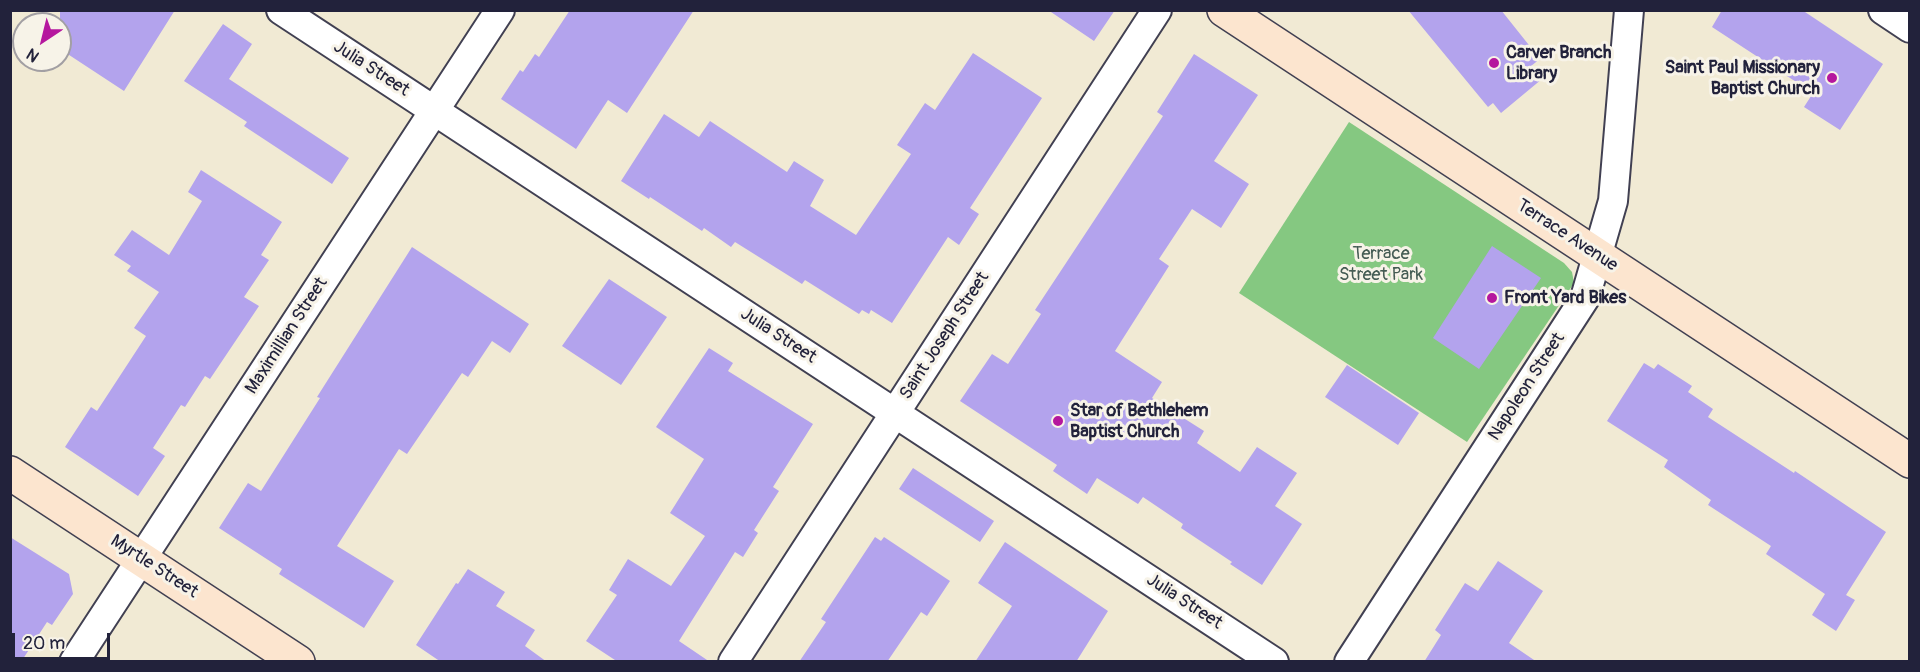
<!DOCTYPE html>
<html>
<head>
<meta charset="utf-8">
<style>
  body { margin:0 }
  #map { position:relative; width:1920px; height:672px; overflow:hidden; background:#f1ead4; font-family:Pangolin,sans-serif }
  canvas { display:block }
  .frame { position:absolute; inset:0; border:12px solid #22223b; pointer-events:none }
  .north { position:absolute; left:12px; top:12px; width:60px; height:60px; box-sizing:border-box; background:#f7f3e8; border:2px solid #a29fa3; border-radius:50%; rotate:215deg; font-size:16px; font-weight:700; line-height:24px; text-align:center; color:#22223b }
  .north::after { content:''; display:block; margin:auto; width:21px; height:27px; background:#b5179e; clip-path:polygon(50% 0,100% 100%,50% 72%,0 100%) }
  .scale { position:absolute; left:12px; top:633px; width:98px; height:27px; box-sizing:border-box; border:3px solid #22223b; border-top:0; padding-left:8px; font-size:18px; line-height:21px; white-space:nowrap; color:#22223b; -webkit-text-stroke:4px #f7f3e8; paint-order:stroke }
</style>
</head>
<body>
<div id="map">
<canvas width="1920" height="672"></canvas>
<div class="frame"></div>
<div class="north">N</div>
<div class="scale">20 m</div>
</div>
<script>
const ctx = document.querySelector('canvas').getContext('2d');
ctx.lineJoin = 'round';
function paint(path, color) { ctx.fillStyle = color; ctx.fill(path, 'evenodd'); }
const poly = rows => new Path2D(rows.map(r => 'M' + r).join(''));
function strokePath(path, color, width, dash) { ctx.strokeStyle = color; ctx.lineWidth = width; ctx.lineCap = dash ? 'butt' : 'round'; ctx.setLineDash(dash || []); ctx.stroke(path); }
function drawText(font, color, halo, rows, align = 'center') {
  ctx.font = font + ' Pangolin,sans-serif'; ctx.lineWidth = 6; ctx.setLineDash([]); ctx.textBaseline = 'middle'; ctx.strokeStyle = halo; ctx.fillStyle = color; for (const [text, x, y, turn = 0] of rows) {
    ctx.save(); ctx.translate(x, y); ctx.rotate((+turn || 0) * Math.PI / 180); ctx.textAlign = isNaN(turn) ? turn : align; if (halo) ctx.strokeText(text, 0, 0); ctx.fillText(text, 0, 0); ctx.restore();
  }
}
const green = poly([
  [1349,122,1564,263,1572,272,1574,283,1570,289,1467,442,1239,293]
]);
const building = poly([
  [60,10,175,10,124,91,60,49],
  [570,10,694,10,627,113,608,100,576,149,501,99,520,70,523,72,535,54,539,57],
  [1048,10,1115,10,1094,41],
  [1408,10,1501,10,1540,59,1531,66,1542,79,1501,113,1493,103,1488,107],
  [1722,10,1802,10,1883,64,1840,130,1804,107,1813,93,1712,27],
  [223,24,252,44,229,79,349,158,332,184,244,126,247,122,184,81],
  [973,53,1042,98,970,208,979,214,959,245,948,237,892,323,871,310,869,314,862,310,859,314,805,280,802,284,735,242,731,247,704,228,702,231,650,197,649,199,621,181,664,114,699,137,710,121,787,172,794,161,824,180,810,206,856,235,911,154,897,145,925,103,935,110],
  [1194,54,1258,95,1214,161,1249,184,1221,228,1192,209,1159,259,1169,266,1115,351,1162,382,1152,398,1204,431,1197,443,1240,472,1257,447,1297,473,1275,506,1302,524,1262,585,1230,564,1232,562,1181,528,1183,524,1143,497,1138,504,1097,478,1087,494,1053,471,1057,465,960,401,992,354,1008,364,1041,314,1035,310,1163,116,1157,112],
  [201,170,282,222,261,255,269,260,244,297,259,306,210,379,205,376,185,407,181,405,153,448,165,456,138,496,65,447,91,407,97,411,146,336,134,328,159,292,127,271,131,266,114,255,132,230,169,255,202,201,188,192],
  [1492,246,1541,278,1479,369,1433,338],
  [412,247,529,324,510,353,492,341,468,377,462,373,407,454,399,449,337,546,394,581,364,628,279,574,282,569,219,528,248,483,261,491,320,398,317,397],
  [609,279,667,317,621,385,562,346],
  [709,348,733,363,728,371,813,424,773,487,779,491,754,530,758,533,743,557,735,552,679,641,710,662,618,662,586,641,617,595,609,590,628,559,671,586,705,536,670,513,704,459,656,427],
  [1644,363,1654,369,1658,364,1692,386,1688,392,1713,409,1708,417,1794,473,1795,471,1886,532,1846,595,1855,600,1836,631,1812,615,1825,594,1766,554,1771,546,1708,505,1711,500,1664,467,1668,460,1607,421],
  [1347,365,1419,413,1398,445,1325,397],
  [913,468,994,521,980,542,899,489],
  [10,537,69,574,73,594,52,625,47,622,21,662,10,662],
  [875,537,881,541,884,537,950,581,927,616,921,612,887,662,799,662,826,622,821,619],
  [1005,542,1108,611,1076,662,975,662,1012,606,978,583],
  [1498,561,1543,591,1509,643,1537,662,1424,662,1441,635,1435,630,1465,583,1478,591],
  [468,569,505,592,496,606,535,630,525,646,547,662,441,662,416,645,456,583,458,584]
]);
const street = poly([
  [281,10,1274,662],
  [1883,10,1910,28],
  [74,662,500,10],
  [733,662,1157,10],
  [1349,662,1585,298,1613,201,1629,10]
]);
const secondary = poly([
  [1224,10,1910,461],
  [10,473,298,662]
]);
const markers = [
  [1494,63,6,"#b5179e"],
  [1832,78,6,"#b5179e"],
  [1492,298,6,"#b5179e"],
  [1058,421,6,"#b5179e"]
];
const poiNames = [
  ["Carver Branch",1506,53],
  ["Library",1506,74],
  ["Saint Paul Missionary",1820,68,"right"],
  ["Baptist Church",1820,89,"right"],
  ["Front Yard Bikes",1504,298],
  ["Star of Bethlehem",1070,411],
  ["Baptist Church",1070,432]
];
const streetNames = [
  ["Julia Street",371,69,33],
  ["Terrace Avenue",1567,236,33],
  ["Maximillian Street",287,336,-57],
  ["Julia Street",778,336,33],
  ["Saint Joseph Street",945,336,-57],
  ["Napoleon Street",1527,387,-57],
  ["Myrtle Street",154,567,33],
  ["Julia Street",1184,602,33]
];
const parkNames = [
  ["Terrace",1381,254],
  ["Street Park",1381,275]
];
paint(green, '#85c881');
paint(building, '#b3a3ed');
strokePath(street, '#414052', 32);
strokePath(secondary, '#414052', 36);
strokePath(street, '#fff', 28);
strokePath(secondary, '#fce5cf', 33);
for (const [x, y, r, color] of markers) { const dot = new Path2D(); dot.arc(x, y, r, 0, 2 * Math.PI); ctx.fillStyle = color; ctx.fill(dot); strokePath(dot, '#f7f3e8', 2); }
drawText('bold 18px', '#22223b', '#f7f3e8', poiNames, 'left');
drawText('18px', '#22223b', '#f7f3e8', streetNames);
drawText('18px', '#455c54', '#f7f3e8', parkNames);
</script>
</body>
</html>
